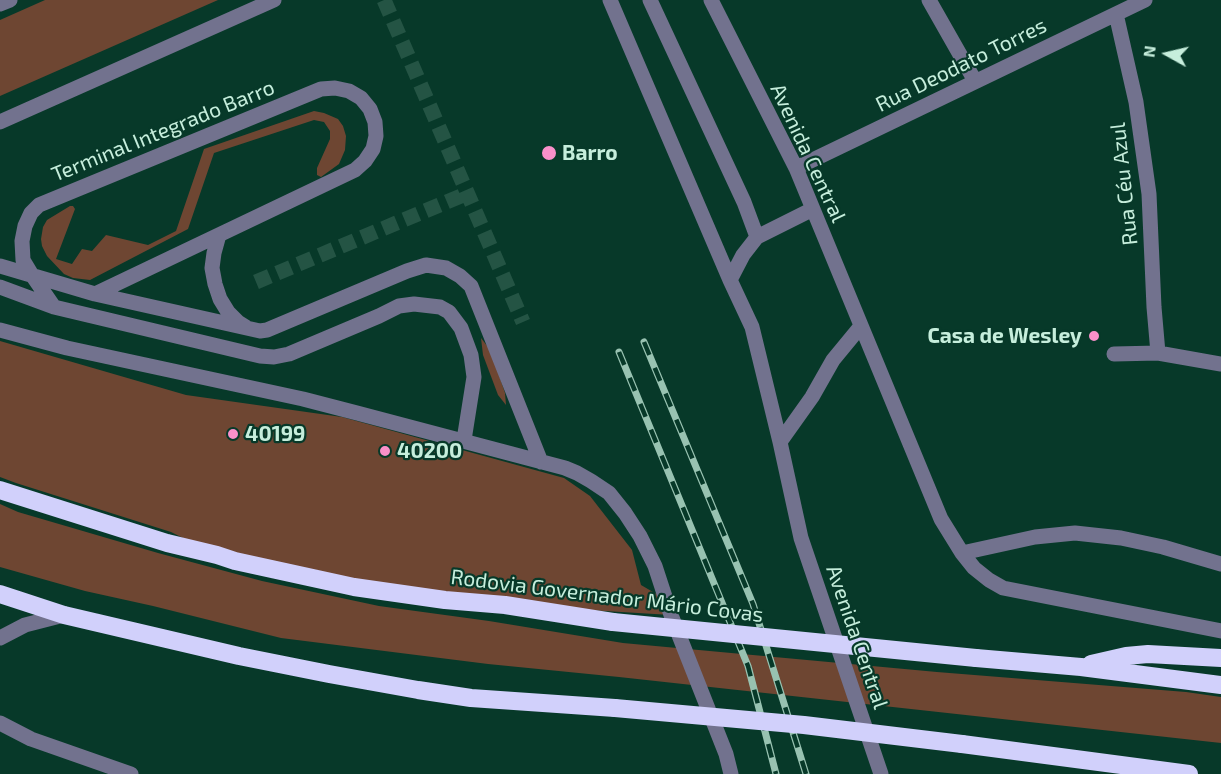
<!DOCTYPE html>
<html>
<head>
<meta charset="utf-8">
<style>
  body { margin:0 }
  #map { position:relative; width:1221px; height:774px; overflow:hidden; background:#073929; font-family:"Exo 2",sans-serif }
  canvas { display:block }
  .north { position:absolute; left:1137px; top:24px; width:60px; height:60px; -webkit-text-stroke:4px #073929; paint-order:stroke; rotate:278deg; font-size:16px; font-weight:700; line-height:24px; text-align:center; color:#c6eedc }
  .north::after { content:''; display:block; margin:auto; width:21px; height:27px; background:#c6eedc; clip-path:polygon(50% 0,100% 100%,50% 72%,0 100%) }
</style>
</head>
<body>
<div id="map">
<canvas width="1221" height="774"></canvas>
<div class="north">N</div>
</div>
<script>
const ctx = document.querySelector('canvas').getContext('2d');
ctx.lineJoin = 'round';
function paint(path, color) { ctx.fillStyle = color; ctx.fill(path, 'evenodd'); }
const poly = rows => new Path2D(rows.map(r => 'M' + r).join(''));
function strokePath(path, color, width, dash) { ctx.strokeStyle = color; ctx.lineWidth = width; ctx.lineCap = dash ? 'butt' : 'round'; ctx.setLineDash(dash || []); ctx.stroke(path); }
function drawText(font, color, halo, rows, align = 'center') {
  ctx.font = font + ' "Exo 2",sans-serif'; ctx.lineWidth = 4.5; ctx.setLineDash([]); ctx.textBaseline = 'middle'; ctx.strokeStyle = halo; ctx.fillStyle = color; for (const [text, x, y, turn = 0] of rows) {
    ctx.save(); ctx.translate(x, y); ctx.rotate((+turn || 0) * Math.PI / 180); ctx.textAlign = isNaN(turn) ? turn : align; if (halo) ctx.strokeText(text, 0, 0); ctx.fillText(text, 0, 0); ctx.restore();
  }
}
const green = poly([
  [45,0,218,0,0,96,0,20],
  [314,111,324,113,338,119,343,126,346,136,345,150,339,164,321,177,317,175,317,168,330,139,330,131,324,122,314,120,214,153,188,229,90,280,73,278,64,274,47,256,42,246,41,239,43,227,47,220,70,206,73,206,75,209,56,259,72,264,82,249,92,251,106,235,148,245,176,231,204,149],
  [481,338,491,351,505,393,506,405,498,395,483,355],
  [0,341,186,395,342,417,564,478,590,496,632,550,641,585,665,599,671,615,505,605,217,555,171,532,16,483,0,477],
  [0,504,18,512,158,553,262,581,379,606,489,621,623,643,937,672,1186,692,1221,697,1221,743,619,677,488,664,281,638,153,606,85,591,0,567]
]);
const minorTunnel = poly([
  [384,0,523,322],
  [256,282,468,193]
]);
const minor = poly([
  [610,0,730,280,752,327,780,442,801,538,881,774],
  [650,0,744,202,757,237,743,255,730,280],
  [711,0,796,168,941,519,962,553,974,568,989,580,1003,588,1221,631],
  [929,0,975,81],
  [0,4,10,0],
  [1116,14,1136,102,1149,194,1154,307,1158,353],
  [0,122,274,0],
  [796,168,1145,0],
  [219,235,214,253,212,268,215,284,220,299,228,312,238,322,246,327],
  [757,237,813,209],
  [0,266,95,294,260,331,267,330,407,271,426,265,446,268,460,276,471,286,541,462],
  [0,287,54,307,260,356,274,357,289,354,379,316,399,306,414,304,440,307,449,312,461,328,471,355,474,377,464,440],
  [54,307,32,275,23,260,22,241,25,226,31,213,39,205,321,89,335,88,349,91,361,98,370,109,375,122,376,136,373,149,365,161,355,170,95,294],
  [0,330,67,348,303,399,357,413,565,468,577,473,591,481,609,493,625,513,640,536,655,566,671,615,726,754,731,774],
  [1114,354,1158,353,1221,364],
  [780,442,812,397,833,360,861,326],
  [962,553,1035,537,1075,533,1121,538,1163,547,1221,564],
  [0,638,25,625,64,615],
  [0,723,31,739,131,774]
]);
const highway = poly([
  [0,490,167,543,217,555,235,561,354,587,445,600,505,605,613,622],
  [0,594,64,615,239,656,329,674,418,690,471,698,615,708],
  [976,658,1081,667,1221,685],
  [1091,664,1126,656,1148,654,1221,658],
  [962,744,1189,774]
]);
const rail = poly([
  [644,342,753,604,806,774],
  [619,352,748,666,776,774]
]);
const highwayBridge = poly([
  [613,622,976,658],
  [615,708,804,725,962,744]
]);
const markers = [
  [549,153,8,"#f990ca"],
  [1094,336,6,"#f990ca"],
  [233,434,6,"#f990ca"],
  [385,451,6,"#f990ca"]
];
const streetNames = [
  ["Rua Deodato Torres",961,65,-26],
  ["Terminal Integrado Barro",163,131,-22],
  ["Avenida Central",808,153,65],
  ["Rua Céu Azul",1124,184,-96],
  ["Rodovia Governador Mário Covas",607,596,7],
  ["Avenida Central",857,637,71]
];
const poiNames = [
  ["Barro",562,153],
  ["Casa de Wesley",1082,336,"right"],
  ["40199",245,434],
  ["40200",397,451]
];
paint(green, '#6e4632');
strokePath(minorTunnel, '#245444', 15, [15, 8]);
strokePath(minor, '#72728e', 15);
strokePath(highway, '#d1d0fb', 18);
strokePath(rail, '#98c2b1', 7);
strokePath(rail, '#073929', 4.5, [14]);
strokePath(highwayBridge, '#d1d0fb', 18);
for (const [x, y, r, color] of markers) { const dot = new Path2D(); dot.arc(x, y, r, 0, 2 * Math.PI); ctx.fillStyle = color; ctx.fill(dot); strokePath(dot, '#073929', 2); }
drawText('21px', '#c6eedc', '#073929', streetNames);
drawText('bold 21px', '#c6eedc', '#073929', poiNames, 'left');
</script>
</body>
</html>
